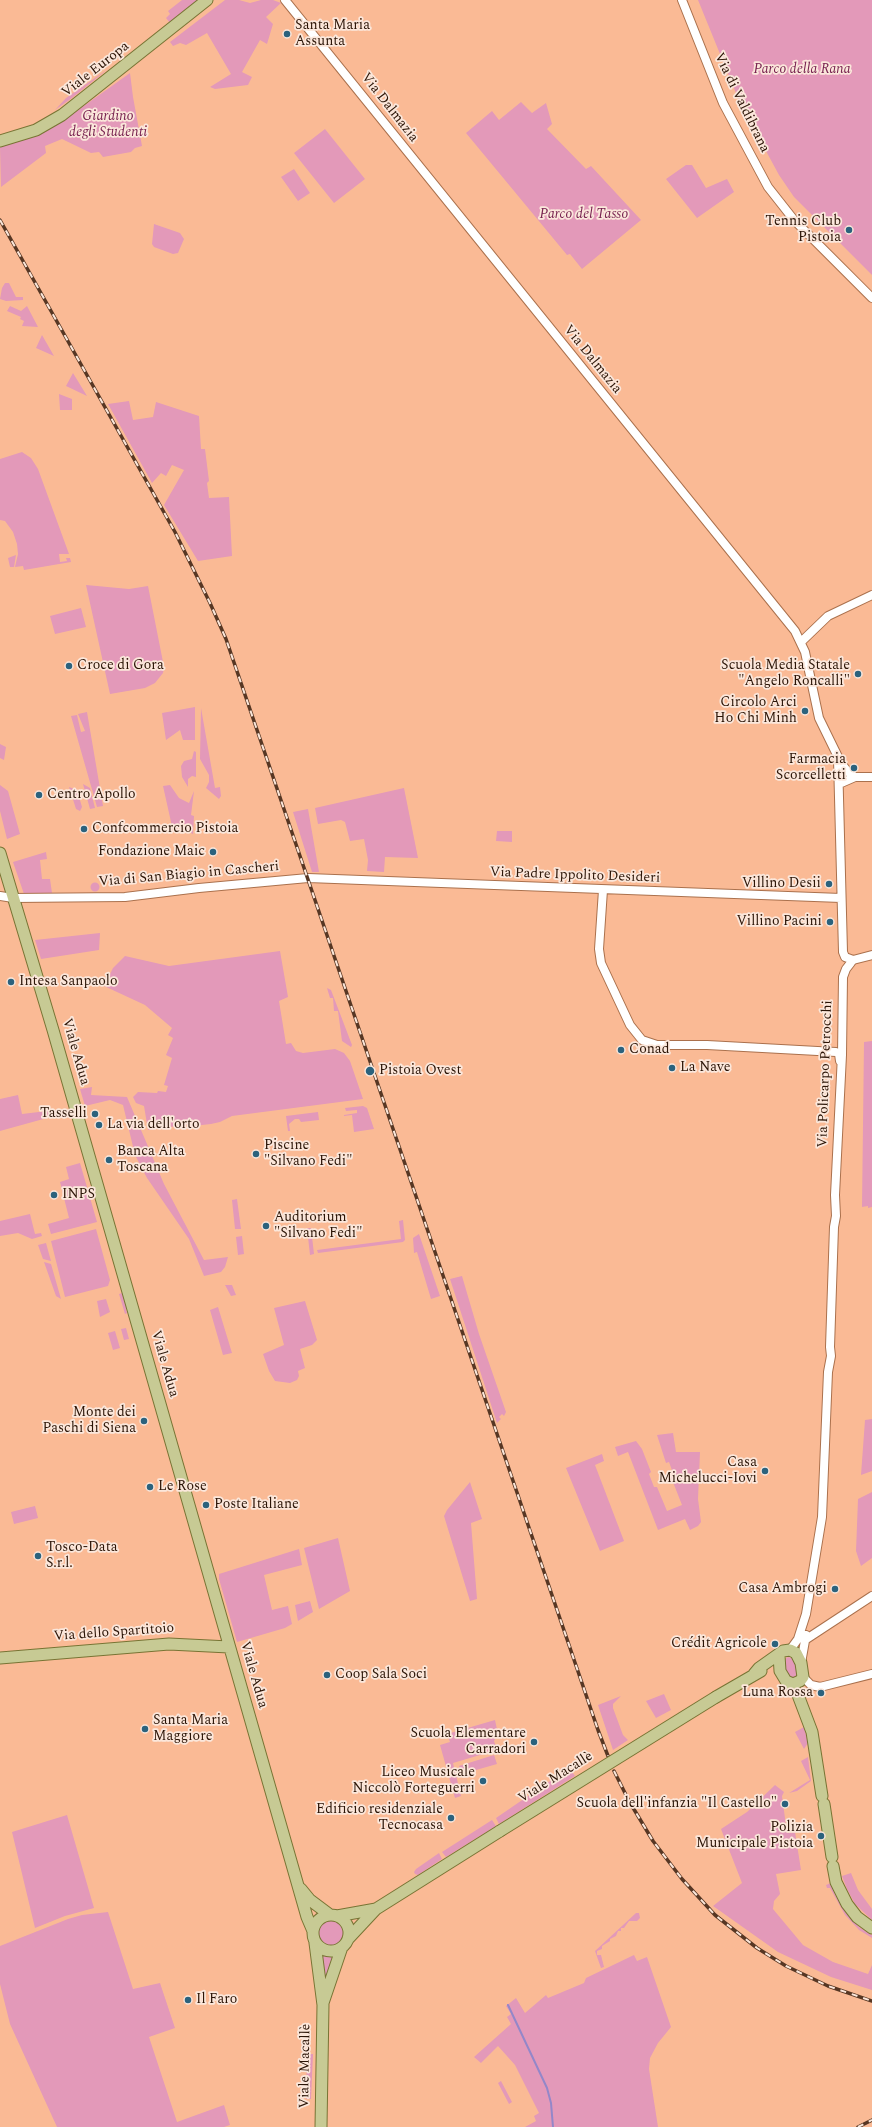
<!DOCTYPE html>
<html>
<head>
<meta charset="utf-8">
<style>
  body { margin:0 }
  canvas { display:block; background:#faba95 }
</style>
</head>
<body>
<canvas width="872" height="2127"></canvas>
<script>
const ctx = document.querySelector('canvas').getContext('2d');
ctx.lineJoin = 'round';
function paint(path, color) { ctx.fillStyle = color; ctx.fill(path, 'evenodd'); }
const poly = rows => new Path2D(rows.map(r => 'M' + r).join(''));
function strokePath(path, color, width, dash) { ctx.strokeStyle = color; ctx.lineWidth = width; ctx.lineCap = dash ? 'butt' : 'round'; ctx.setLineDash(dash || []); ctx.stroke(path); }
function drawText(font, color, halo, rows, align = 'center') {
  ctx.font = font + ' Spectral,serif'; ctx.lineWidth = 3.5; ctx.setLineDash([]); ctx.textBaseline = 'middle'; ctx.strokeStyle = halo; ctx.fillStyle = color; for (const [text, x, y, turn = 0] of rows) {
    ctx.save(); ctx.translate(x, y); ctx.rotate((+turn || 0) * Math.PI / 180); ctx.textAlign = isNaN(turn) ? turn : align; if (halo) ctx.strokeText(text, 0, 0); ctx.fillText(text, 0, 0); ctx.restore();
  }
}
const green = poly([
  [182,0,200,0,170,23,166,18,170,14,168,11],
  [225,0,239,0,250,3,261,0,273,0,281,3,266,17,273,24,267,44,260,40,242,72,252,77,248,85,215,89,210,87,231,74,207,33,186,45,180,43,173,46,170,42],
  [698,0,872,0,872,275,794,197,779,175,740,103],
  [108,69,72,98,55,110,66,98],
  [130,73,133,97,142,146,135,148,131,152,103,157,99,152,91,153,62,139,45,146,46,153,1,187,0,147,29,138,60,123],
  [521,102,532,113,546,103,552,124,547,129,586,169,591,166,641,220,582,269,570,254,567,255,466,133,492,111,499,120],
  [325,129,365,179,334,203,294,153],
  [686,165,692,165,706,188,727,179,734,192,697,218,666,179],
  [294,169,310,193,298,201,281,177],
  [154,224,180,233,184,239,178,253,173,254,154,247,152,244],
  [5,283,9,283,16,297,23,297,23,300,6,301,0,299,2,288],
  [10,306,21,311,27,306,38,327,22,326,24,321,20,319,21,317,7,311],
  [42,335,54,356,36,348],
  [73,373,87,396,66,386],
  [59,394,72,399,72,410,60,410],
  [129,401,133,420,153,417,156,402,199,416,201,449,205,449,209,481,207,483,209,498,229,497,232,556,198,561,164,505,184,470,172,465,166,476,161,473,152,483,108,404],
  [22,452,31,458,38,469,69,554,59,554,60,562,67,561,66,558,70,558,71,562,24,570,23,566,15,567,18,554,17,544,13,532,5,521,0,520,0,459],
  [16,555,14,567,10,567,8,558],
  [86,585,129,589,148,586,164,667,163,673,155,683,145,688,110,694],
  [81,608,86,627,55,634,50,616],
  [195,707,195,740,183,740,180,730,166,740,162,713],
  [201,708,215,788,220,787,221,796,219,799,206,788,209,782,209,775,200,759],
  [87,712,103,806,97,807,71,716,77,715,81,732,85,731,78,714],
  [0,744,6,747,4,760,0,758],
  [194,751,196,752,196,777,192,776,188,779,188,787,182,777,181,766,184,761,192,759],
  [83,784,90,788,95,808,90,809],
  [0,785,8,791,20,834,7,839,0,811],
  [170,785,179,798,189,803,194,791,191,815,194,816,193,834,189,832,189,824,178,824,177,830,173,831,163,786],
  [69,787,77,790,82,807,80,811,76,809],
  [404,788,418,858,385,857,384,872,367,871,368,860,364,839,350,841,345,822,341,820,318,824,315,808],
  [308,809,319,872,312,872,293,812],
  [497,831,512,831,512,842,496,841],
  [46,852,47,859,40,860,42,879,50,879,52,893,24,894,13,862],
  '90.5 887a4.5 4.5 0 1 1 9 0a4.5 4.5 0 1 1-9 0Z',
  [100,933,99,950,41,959,35,940],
  [280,951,288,997,279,1001,286,1044,291,1043,296,1051,303,1053,335,1049,344,1053,350,1061,363,1099,232,1116,220,1122,211,1124,193,1126,192,1124,148,1130,144,1106,136,1103,133,1097,138,1092,157,1093,158,1091,166,1092,168,1086,164,1085,172,1058,166,1055,173,1038,168,1035,172,1028,145,1005,104,986,113,968,125,956,169,966],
  [327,988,331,990,352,1045,351,1047,342,1041,338,1011,334,1011,333,998,330,998],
  [872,1041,872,1207,868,1208,868,1206,862,1207,864,1042],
  [92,1087,91,1095,127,1097,164,1184,204,1260,228,1257,225,1267,221,1272,204,1276,189,1239,147,1178,135,1155,123,1105,110,1100,85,1106,80,1089],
  [18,1095,22,1114,64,1109,65,1113,0,1131,0,1099],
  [363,1106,367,1108,374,1129,354,1132,352,1115,344,1116,344,1115,357,1113,357,1110,346,1111,345,1108],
  [318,1112,319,1120,301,1122,299,1119,295,1119,289,1124,290,1131,288,1131,286,1116],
  [80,1163,97,1222,51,1234,48,1224,69,1218,60,1182,69,1179,66,1167],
  [237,1199,241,1229,235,1229,232,1200],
  [30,1214,35,1234,41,1233,42,1236,32,1239,18,1233,0,1236,0,1221],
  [403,1220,405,1240,403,1242,318,1253,317,1250,401,1239,399,1221],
  [307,1228,311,1228,314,1254,310,1255],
  [96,1229,110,1280,108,1286,65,1297,51,1241],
  [419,1234,440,1296,431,1299,417,1252,414,1253,413,1238],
  [242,1236,244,1254,238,1255,236,1237],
  [46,1243,51,1261,43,1259,38,1245],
  [44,1262,51,1264,61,1299,56,1296],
  [462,1276,479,1334,506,1412,504,1416,502,1414,499,1417,501,1419,497,1423,450,1279],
  [225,1285,232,1285,236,1295,231,1296],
  [122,1293,128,1309,126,1309,127,1313,125,1314,119,1294],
  [106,1299,110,1312,100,1317,97,1301],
  [305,1301,317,1340,312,1345,300,1349,305,1368,298,1371,299,1376,297,1380,290,1383,275,1381,269,1371,263,1354,284,1345,274,1308],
  [218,1307,232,1353,223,1355,210,1310],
  [126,1328,129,1339,124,1340,121,1329],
  [115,1331,120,1348,113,1350,108,1333],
  [872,1419,872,1471,861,1475,865,1420],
  [673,1433,676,1452,700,1452,698,1499,701,1522,698,1526,690,1530,685,1519,658,1530,628,1452,618,1456,615,1447,636,1441,642,1449,651,1472,649,1474,654,1487,657,1487,667,1511,682,1505,671,1477,674,1476,673,1473,669,1462,666,1463,657,1435],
  [602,1454,604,1461,595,1465,624,1541,600,1551,566,1468],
  [470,1482,482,1519,471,1523,477,1599,470,1601,444,1516,447,1510],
  [872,1492,872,1558,861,1566,856,1551,858,1499],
  [35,1506,38,1518,14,1524,11,1512],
  [338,1538,350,1591,319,1609,304,1548],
  [299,1549,302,1565,264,1575,272,1610,288,1606,292,1624,285,1628,237,1642,219,1579,219,1574],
  [310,1601,313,1612,298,1621,295,1605],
  [788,1657,792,1658,795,1663,797,1675,794,1677,790,1677,785,1668,785,1659],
  [664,1694,671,1710,656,1718,646,1701],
  [621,1696,613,1704,613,1708,623,1735,628,1740,613,1750,598,1705],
  [495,1720,498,1734,494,1741,497,1750,453,1763,461,1796,455,1798,440,1745,450,1742,447,1734],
  [804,1727,808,1743,804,1749,795,1732],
  [494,1755,497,1764,462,1774,459,1766],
  [808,1757,811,1781,797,1791,789,1793,810,1780,801,1761],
  [569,1768,575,1776,499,1824,496,1818],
  [775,1785,784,1792,782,1796,787,1833,795,1832,801,1870,776,1874,780,1894,774,1901,773,1909,803,1945,833,1962,868,1974,872,1965,872,1990,831,1977,778,1952,713,1906,742,1883,721,1829,747,1812],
  [67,1815,94,1908,65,1916,35,1928,12,1832],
  [492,1820,496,1826,446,1857,442,1852],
  [439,1853,442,1859,418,1875,415,1874,414,1872,416,1869],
  [851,1873,858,1890,872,1909,872,1920,855,1904,847,1889,842,1876],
  [831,1883,835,1895,847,1914,859,1927,872,1935,872,1938,859,1930,845,1915,830,1888,827,1888,826,1885],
  [108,1912,133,1989,160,1983,175,2028,149,2037,177,2122,224,2105,230,2125,224,2127,57,2127,10,2024,0,1984,0,1946,68,1919,82,1915],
  [636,1913,639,1913,640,1918,637,1921,629,1921,624,1928,621,1928,621,1931,618,1931,616,1936,610,1939,610,1941,602,1946,602,1949,597,1951,597,1955,601,1955,604,1967,601,1968,595,1951],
  '316 1934a15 15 0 1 1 30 0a15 15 0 1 1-30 0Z',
  [320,1952,335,1954,325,1984],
  [634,1955,637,1961,647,1957,671,2027,658,2043,650,2058,649,2069,658,2127,525,2127,536,2121,534,2116,539,2113,515,2065,498,2046,481,2063,474,2057,511,2024,507,2017,511,2014,506,2006,516,1998,525,2013,546,1995,548,1998,584,1983,586,1978],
  [307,2054,313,2054,311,2099,306,2099],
  [501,2081,512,2102,509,2104,498,2083]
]);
const stream = poly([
  [508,2005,547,2088,551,2103,553,2127]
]);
const minor = poly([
  [285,0,795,631,805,652,819,718,841,763,848,772,855,777],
  [682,0,723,103,768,187,794,220,872,298],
  [801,642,828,616,872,595],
  [838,759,843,952,845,957,853,960],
  [839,784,855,777,872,777],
  [603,890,599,949,601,963,630,1025,642,1040,657,1045,707,1045,836,1052,839,1054,840,1061],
  [0,896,13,898,125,897,199,888,308,878,841,898],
  [853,960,872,955],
  [805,1640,872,1596],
  [790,1650,798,1639,806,1614,822,1517,828,1372,831,1356,830,1347,834,1227,836,1216,835,1195,842,1055,843,977,846,969,853,960],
  [801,1663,806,1635],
  [803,1677,811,1685,820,1687,872,1674]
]);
const major = poly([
  [0,141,36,130,62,115,207,0],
  [0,853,53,1030,307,1917,313,1931],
  [0,1658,169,1644,229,1647],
  [754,1674,759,1668,783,1651,790,1650,796,1653,801,1663,803,1677,800,1681,793,1684,786,1681,780,1671,779,1655],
  [790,1684,798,1695,812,1732,822,1796],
  [716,1697,761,1671],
  [824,1804,832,1857],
  [833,1866,836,1882,847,1904,857,1917,872,1928],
  [301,1889,310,1900,330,1915],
  '313 1933a18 18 0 1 1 36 0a18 18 0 1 1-36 0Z',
  [337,1916,376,1909],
  [348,1939,376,1909,500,1831],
  [315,1943,323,2005,321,2127],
  [323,2003,342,1947]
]);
const rail = poly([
  [0,220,175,532,210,603,226,639,598,1730,608,1756],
  [614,1771,629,1801,653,1841,682,1879,715,1915,757,1948,786,1966,828,1986,872,2001],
  [858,2127,872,2120]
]);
const majorBridge = poly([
  [500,1831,716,1697]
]);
const markers = [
  [287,34,4,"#2b627d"],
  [849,230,4,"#2b627d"],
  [69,666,4,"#2b627d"],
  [858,674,4,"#2b627d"],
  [805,711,4,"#2b627d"],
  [854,768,4,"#2b627d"],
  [39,795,4,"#2b627d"],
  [84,829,4,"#2b627d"],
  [213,852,4,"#2b627d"],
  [829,884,4,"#2b627d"],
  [830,922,4,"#2b627d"],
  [11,982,4,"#2b627d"],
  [621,1050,4,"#2b627d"],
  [672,1068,4,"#2b627d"],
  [370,1071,5,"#2b627d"],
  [95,1114,4,"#2b627d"],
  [99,1125,4,"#2b627d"],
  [256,1154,4,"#2b627d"],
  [109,1160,4,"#2b627d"],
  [54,1195,4,"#2b627d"],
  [266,1226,4,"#2b627d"],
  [144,1421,4,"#2b627d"],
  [765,1471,4,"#2b627d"],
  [150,1487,4,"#2b627d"],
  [206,1505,4,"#2b627d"],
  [38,1556,4,"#2b627d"],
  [835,1589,4,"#2b627d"],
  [775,1644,4,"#2b627d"],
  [327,1675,4,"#2b627d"],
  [821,1693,4,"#2b627d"],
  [145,1729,4,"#2b627d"],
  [534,1742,4,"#2b627d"],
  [483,1781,4,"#2b627d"],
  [785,1804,4,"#2b627d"],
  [451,1818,4,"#2b627d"],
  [821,1836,4,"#2b627d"],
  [188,2000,4,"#2b627d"]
];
const poiNames = [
  ["Santa Maria",295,26],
  ["Assunta",295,42],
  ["Tennis Club",841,222,"right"],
  ["Pistoia",841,238,"right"],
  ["Croce di Gora",77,666],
  ["Scuola Media Statale",850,666,"right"],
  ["\"Angelo Roncalli\"",850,682,"right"],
  ["Circolo Arci",797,703,"right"],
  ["Ho Chi Minh",797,719,"right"],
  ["Farmacia",846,760,"right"],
  ["Scorcelletti",846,776,"right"],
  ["Centro Apollo",47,795],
  ["Confcommercio Pistoia",92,829],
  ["Fondazione Maic",205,852,"right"],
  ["Villino Desii",821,884,"right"],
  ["Villino Pacini",822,922,"right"],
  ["Intesa Sanpaolo",19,982],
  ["Conad",629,1050],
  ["La Nave",680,1068],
  ["Pistoia Ovest",379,1071],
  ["Tasselli",87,1114,"right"],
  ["La via dell'orto",107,1125],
  ["Piscine",264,1146],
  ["\"Silvano Fedi\"",264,1162],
  ["Banca Alta",117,1152],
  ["Toscana",117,1168],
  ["INPS",62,1195],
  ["Auditorium",274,1218],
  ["\"Silvano Fedi\"",274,1234],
  ["Monte dei",136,1413,"right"],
  ["Paschi di Siena",136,1429,"right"],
  ["Casa",757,1463,"right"],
  ["Michelucci-Iovi",757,1479,"right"],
  ["Le Rose",158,1487],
  ["Poste Italiane",214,1505],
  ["Tosco-Data",46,1548],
  ["S.r.l.",46,1564],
  ["Casa Ambrogi",827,1589,"right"],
  ["Crédit Agricole",767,1644,"right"],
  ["Coop Sala Soci",335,1675],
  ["Luna Rossa",813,1693,"right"],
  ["Santa Maria",153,1721],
  ["Maggiore",153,1737],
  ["Scuola Elementare",526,1734,"right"],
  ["Carradori",526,1750,"right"],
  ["Liceo Musicale",475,1773,"right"],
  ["Niccolò Forteguerri",475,1789,"right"],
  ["Scuola dell'infanzia \"Il Castello\"",777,1804,"right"],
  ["Edificio residenziale",443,1810,"right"],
  ["Tecnocasa",443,1826,"right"],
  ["Polizia",813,1828,"right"],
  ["Municipale Pistoia",813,1844,"right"],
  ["Il Faro",196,2000]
];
const streetNames = [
  ["Viale Europa",96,70,-38],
  ["Via di Valdibrana",741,103,64],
  ["Via Dalmazia",389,108,52],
  ["Via Dalmazia",592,360,51],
  ["Via di San Biagio in Cascheri",189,875,-5],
  ["Via Padre Ippolito Desideri",575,876,2],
  ["Viale Adua",75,1052,74],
  ["Via Policarpo Petrocchi",826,1074,-88],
  ["Viale Adua",164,1364,74],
  ["Via dello Spartitoio",114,1633,-4],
  ["Viale Adua",253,1675,74],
  ["Viale Macallè",556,1778,-32],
  ["Viale Macallè",306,2066,-89]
];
const parkNames = [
  ["Parco della Rana",802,70],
  ["Giardino",108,117],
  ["degli Studenti",108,133],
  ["Parco del Tasso",584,215]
];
paint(green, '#e399b9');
strokePath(stream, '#9387c9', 2);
strokePath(minor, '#ab714d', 10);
strokePath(major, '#787434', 13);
strokePath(minor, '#fff', 8);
strokePath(major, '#c7ca94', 11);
strokePath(rail, '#573724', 3.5);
strokePath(rail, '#fbe7db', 2, [6]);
strokePath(majorBridge, '#787434', 13, []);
strokePath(majorBridge, '#c7ca94', 11);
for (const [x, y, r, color] of markers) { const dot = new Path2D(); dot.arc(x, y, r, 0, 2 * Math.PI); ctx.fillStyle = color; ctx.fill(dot); strokePath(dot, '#fbe7db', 1.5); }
drawText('14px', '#2b1406', '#fbe7db', poiNames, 'left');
drawText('14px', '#2b1406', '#fbe7db', streetNames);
drawText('italic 14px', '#782250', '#fbe7db', parkNames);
</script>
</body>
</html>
